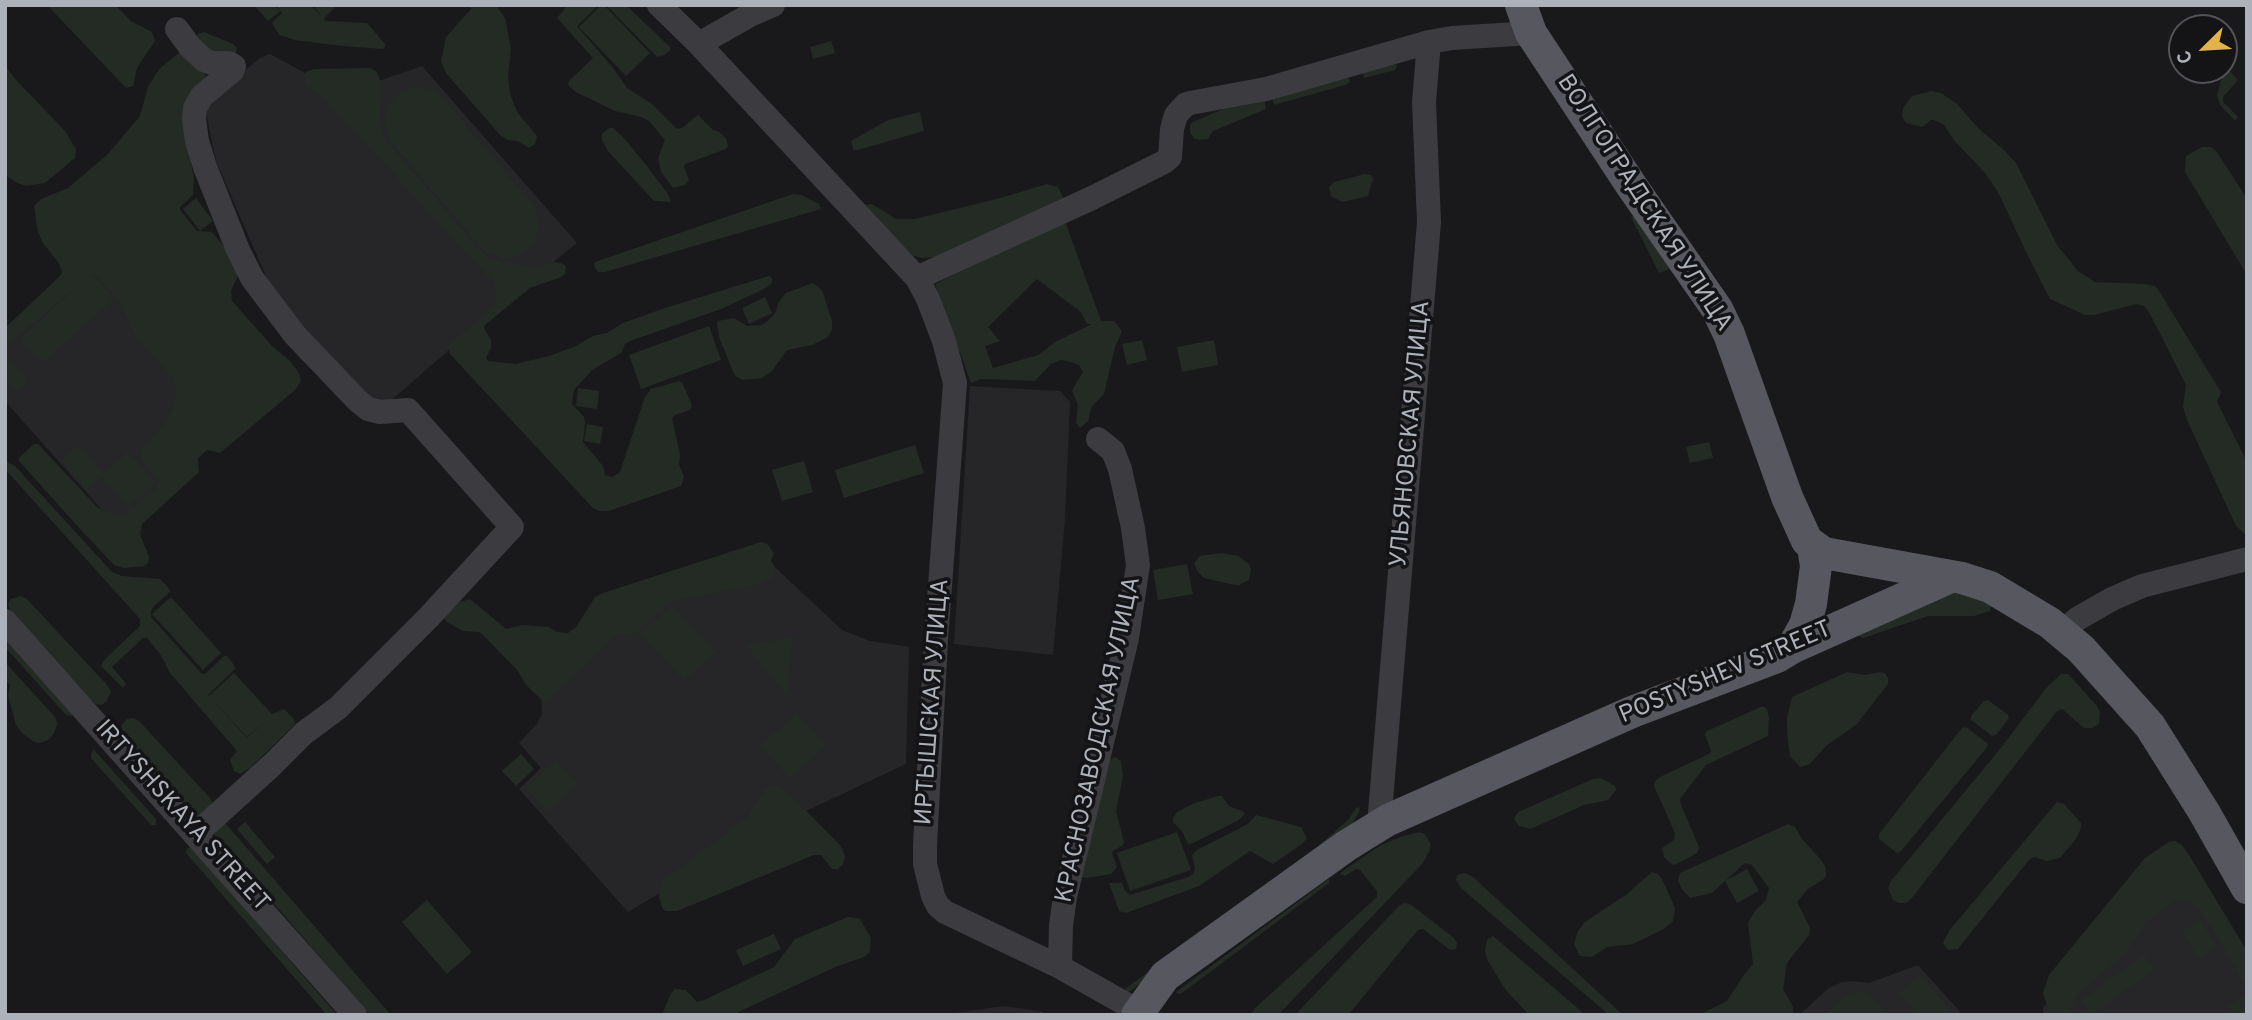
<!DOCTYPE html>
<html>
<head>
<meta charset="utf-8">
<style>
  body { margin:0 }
  #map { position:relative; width:2252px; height:1020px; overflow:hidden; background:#19191b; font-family:Overpass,sans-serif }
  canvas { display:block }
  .frame { position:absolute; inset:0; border:7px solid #adb1ba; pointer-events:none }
  .north { position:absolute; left:2168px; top:14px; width:70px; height:70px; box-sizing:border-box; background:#141416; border:2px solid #515358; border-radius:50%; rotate:246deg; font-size:19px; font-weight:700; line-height:28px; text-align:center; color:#adb1ba }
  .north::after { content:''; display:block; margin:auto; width:24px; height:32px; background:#e2b34a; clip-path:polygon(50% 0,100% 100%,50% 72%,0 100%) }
</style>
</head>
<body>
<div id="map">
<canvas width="2252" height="1020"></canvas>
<div class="frame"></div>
<div class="north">С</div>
</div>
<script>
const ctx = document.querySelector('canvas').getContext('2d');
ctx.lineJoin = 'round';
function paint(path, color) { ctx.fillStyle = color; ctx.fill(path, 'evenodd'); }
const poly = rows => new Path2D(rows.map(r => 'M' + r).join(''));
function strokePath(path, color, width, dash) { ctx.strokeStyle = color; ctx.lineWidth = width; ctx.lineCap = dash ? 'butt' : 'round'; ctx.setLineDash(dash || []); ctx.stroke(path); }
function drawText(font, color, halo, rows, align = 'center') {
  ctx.font = font + ' Overpass,sans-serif'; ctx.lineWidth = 7; ctx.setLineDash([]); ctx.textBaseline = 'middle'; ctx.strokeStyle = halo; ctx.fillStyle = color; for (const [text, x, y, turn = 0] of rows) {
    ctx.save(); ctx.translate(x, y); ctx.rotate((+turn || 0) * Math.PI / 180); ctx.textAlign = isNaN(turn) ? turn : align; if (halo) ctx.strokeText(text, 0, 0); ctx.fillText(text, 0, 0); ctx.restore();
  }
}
const built = poly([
  [270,54,329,86,355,89,422,66,577,243,518,290,380,410,303,327,268,281,216,161,205,108,226,86,260,58],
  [115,235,263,400,118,528,5,401,5,336],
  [970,386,1060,391,1070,402,1065,519,1053,655,954,644],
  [776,568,842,630,870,641,909,647,906,764,770,828,628,912,519,789,541,768,519,743,537,724,542,714,541,695,557,674,668,598],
  [2190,870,2247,965,2247,1015,2043,1015,2043,1008,2111,923],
  [1918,965,1963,1015,1799,1015,1829,988,1842,982,1853,981,1869,983],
  [1003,1006,1043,1012,1043,1015,942,1015]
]);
const green = poly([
  [47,5,115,5,131,21,152,32,155,41,137,68,133,86,126,88],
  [254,5,274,5,280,11,268,21],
  [276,5,311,5,322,17,313,5,337,5,324,18,325,21,367,23,385,44,385,47,383,49,343,46,295,40,279,35,272,23,282,13],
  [469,5,496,5,505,18,511,49,508,75,510,94,517,112,537,136,535,144,529,148,518,141,508,140,500,135,446,73,441,61,446,37,471,9],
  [568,5,599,5,577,26,613,68,627,88,652,104,677,129,682,128,698,115,713,130,719,132,726,138,728,146,726,149,685,164,684,167,689,180,685,185,673,188,661,172,658,158,665,140,649,121,642,117,615,111,576,92,569,86,568,83,570,80,593,58,557,18],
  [601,5,604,5,650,53,626,76,579,27],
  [606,5,626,5,670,47,671,50,664,55,657,57],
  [204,32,233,44,237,48,236,53,215,56,196,37,198,34],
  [831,41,835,53,813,59,810,47],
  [180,52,204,70,207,81,188,148,194,178,193,195,180,207,180,210,197,231,212,232,230,254,239,273,231,291,232,301,273,347,290,361,299,373,301,381,295,390,220,453,207,450,198,458,199,472,142,524,140,534,149,557,148,563,144,566,124,568,114,565,81,530,19,461,19,458,34,444,38,444,98,508,121,516,128,513,157,487,159,482,142,460,139,453,167,420,173,408,177,390,172,377,136,337,119,300,93,273,5,347,5,328,60,276,62,272,59,263,42,242,37,228,34,206,41,199,68,188,108,154,140,116,148,87,159,69],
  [1396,64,1397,66,1395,70,1364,78,1363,72],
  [5,66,17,81,65,131,76,149,75,158,45,183,26,186,17,183,5,175],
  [2225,66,2238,80,2223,97,2223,102,2238,117,2235,121,2220,105,2217,95],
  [370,68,376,71,379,77,381,86,380,119,382,131,386,140,478,249,491,259,536,268,552,262,561,263,566,266,565,274,559,278,530,288,485,325,484,328,491,340,491,348,486,358,488,361,515,364,549,356,576,346,593,336,607,333,623,323,662,309,769,276,772,278,772,283,764,289,721,309,630,341,625,344,621,353,592,370,574,390,572,404,584,417,585,423,583,442,603,466,605,475,612,477,620,472,645,397,651,389,679,381,683,384,692,406,690,410,675,415,672,418,680,455,679,464,684,477,681,486,609,511,599,511,593,508,450,354,448,346,495,305,497,296,494,283,323,97,309,89,304,83,306,72,314,69],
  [1348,77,1350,82,1345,85,1274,105,1272,97],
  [413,87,428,89,441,96,533,205,538,217,539,230,534,242,525,252,512,258,503,258,485,252,390,141,384,122,386,110,395,95],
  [1931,91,1941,93,1956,103,1979,129,2004,150,2016,163,2057,245,2078,271,2095,282,2144,284,2155,286,2159,291,2221,392,2217,402,2247,462,2247,536,2236,526,2187,420,2183,406,2186,385,2149,312,2144,306,2137,304,2094,315,2085,315,2050,299,2028,256,1998,192,1985,173,1953,139,1944,125,1934,120,1931,120,1922,127,1906,123,1902,117,1903,108,1912,96],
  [1264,98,1266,109,1213,131,1208,139,1200,140,1195,139,1190,133,1190,125,1193,122,1232,105],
  [920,112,924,131,854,151,851,141,888,120],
  [609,128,613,128,623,137,646,165,668,194,671,202,654,201,608,151,602,140,602,134],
  [2202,147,2211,147,2217,152,2244,194,2247,206,2247,275,2185,172,2186,156],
  [1365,174,1371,175,1373,178,1368,196,1342,202,1331,196,1329,187,1334,182],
  [1047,184,1058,187,1063,198,936,257,922,258,912,255,864,205,872,204,896,219,914,219,997,199],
  [793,194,801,195,819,204,821,209,605,272,598,272,594,266,595,262],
  [196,198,213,221,200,231,183,209],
  [1635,215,1670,269,1659,273,1631,217],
  [1065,221,1101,321,1114,321,1122,331,1115,347,1104,394,1092,406,1088,421,1080,428,1076,423,1078,405,1072,390,1083,372,1079,365,1071,362,1061,360,1051,364,1035,381,981,379,971,383,935,284],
  [1037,279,1081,312,1087,324,1092,324,1057,341,1038,355,993,368,985,346,1000,341,988,327],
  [92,274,114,299,42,363,20,339],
  [813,283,822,290,832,321,832,330,828,337,812,345,787,350,772,371,762,378,743,380,735,376,719,337,717,323,718,321,734,318,747,326,762,325,769,320,776,312,778,303,786,293],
  [765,297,772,313,749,324,742,308],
  [709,326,721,360,641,389,629,355],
  [1142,340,1147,360,1127,365,1122,344],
  [1214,340,1218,365,1182,372,1177,347],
  [5,356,26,378,26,382,19,390,15,390,5,378],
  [578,388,599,391,597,409,576,406],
  [587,424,603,427,600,444,584,441],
  [1709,442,1713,458,1690,463,1686,447],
  [78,445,104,474,128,452,155,483,129,507,102,477,87,490,61,461],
  [915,445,924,473,844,498,835,470],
  [5,461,15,466,112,572,122,576,160,579,167,586,170,591,168,594,153,607,151,611,151,617,202,674,205,674,224,656,227,656,234,665,235,669,208,695,247,738,265,721,247,737,209,696,234,673,272,714,284,709,294,719,295,724,250,768,240,774,234,771,230,760,237,751,170,673,160,654,147,638,143,638,112,667,124,681,126,684,123,688,101,666,103,661,140,626,140,619,5,469],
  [804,461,813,492,782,501,772,470],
  [761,542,767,544,774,553,771,561,776,569,771,579,751,586,677,600,667,604,635,634,617,635,547,701,543,701,526,685,518,671,482,634,479,632,463,631,447,622,443,617,453,604,470,599,506,629,522,625,549,627,557,632,568,633,576,627,595,597,603,593],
  [1222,553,1238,556,1249,564,1251,569,1249,580,1239,585,1230,584,1204,578,1198,572,1194,563,1200,556],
  [1187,564,1193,594,1158,600,1153,570],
  [1955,589,1991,604,1990,611,1974,616,1928,616,1863,638,1854,634],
  [21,596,27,599,108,686,111,692,106,702,101,705,96,704,91,700,12,614,8,604,11,599],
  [171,597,221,653,203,670,152,614],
  [672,605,715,652,684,681,640,634],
  [5,635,72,712,72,716,66,715,5,647],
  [793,637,787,696,746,645],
  [5,662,55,717,57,723,54,734,48,740,40,743,34,742,22,733,16,725,8,696,10,685,5,679],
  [1847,672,1865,675,1878,672,1885,673,1888,678,1888,684,1856,725,1827,745,1810,764,1800,767,1790,756,1787,733,1787,718,1792,697],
  [2061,674,2068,674,2097,706,2100,712,2099,724,2092,728,2084,728,2062,709,2057,711,1911,899,1906,903,1899,903,1893,900,1888,888,1891,881,2000,749,2047,687],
  [1988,700,2008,715,2009,718,1996,735,1992,736,1971,720,1971,716,1984,701],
  [1763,706,1767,709,1769,719,1768,736,1706,765,1680,799,1681,805,1699,847,1697,853,1690,857,1674,865,1670,863,1664,857,1662,848,1674,840,1675,833,1654,786,1656,780,1662,776,1709,754,1711,751,1705,735,1707,731],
  [797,713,826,745,790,779,760,746],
  [133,718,139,721,210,798,213,804,197,817,126,739,121,726,127,719],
  [1966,727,1987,743,1988,746,1901,851,1897,853,1879,839,1879,834,1962,728],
  [94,750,156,819,156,825,151,825,91,758,92,752],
  [521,754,534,769,516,786,502,771],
  [1115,757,1121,761,1123,776,1116,811,1124,842,1122,846,1114,850,1112,853,1117,867,1111,874,1087,878,1082,877,1109,760],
  [556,760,578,783,549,812,526,788],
  [1601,778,1615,786,1616,790,1608,800,1584,805,1530,829,1519,826,1514,819,1518,812,1593,779],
  [768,785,777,786,786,790,832,837,840,845,845,856,843,864,838,869,832,869,821,855,814,855,677,911,666,911,663,909,659,897,661,882,747,818],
  [1218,796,1222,796,1229,806,1244,812,1244,815,1237,821,1193,843,1188,844,1182,831,1173,822,1173,818,1177,812,1192,804],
  [2057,802,2064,804,2081,823,2081,828,2076,839,2060,858,2047,861,2034,857,2029,860,1961,945,1958,949,1948,950,1943,943,1949,931],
  [1359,807,1360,810,1352,824,1319,852,1130,991,1127,992,1125,989,1316,848,1348,820,1356,808],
  [1256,815,1301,827,1307,838,1303,843,1273,864,1250,851,1199,886,1126,913,1119,911,1109,883,1122,883,1125,891,1130,895,1188,877,1193,874,1195,869,1192,855,1197,850,1248,824],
  [245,822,275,857,267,864,237,829],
  [224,823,227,825,391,1015,370,1015,214,834],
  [1788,824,1795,827,1802,839,1821,860,1825,866,1826,875,1824,879,1808,889,1797,902,1810,928,1809,935,1787,963,1783,989,1793,1007,1793,1013,1791,1015,1699,1015,1727,1001,1743,976,1753,964,1748,923,1755,911,1766,900,1769,888,1752,865,1745,863,1712,893,1690,898,1681,888,1678,880,1680,873],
  [1177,832,1191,870,1130,891,1117,853],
  [1419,832,1425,834,1430,843,1430,850,1423,863,1278,1015,1252,1015,1254,1009,1377,897,1377,891,1360,870,1356,869,1345,876,1340,874,1343,871,1381,845,1403,836],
  [2175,841,2182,845,2189,855,2247,951,2247,990,2220,940,2200,910,2189,900,2176,901,2148,920,2125,954,2079,993,2067,1015,2050,1015,2043,993,2049,975,2145,858,2169,842],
  [190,847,194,850,337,1015,327,1015,186,853,187,849],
  [1747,869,1759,891,1737,903,1725,881],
  [1652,872,1658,874,1662,879,1675,908,1673,921,1664,929,1633,944,1607,947,1592,957,1580,956,1574,944,1578,931,1585,922,1627,894],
  [1465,873,1473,877,1623,1015,1609,1015,1461,888,1456,880,1457,875],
  [1329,879,1329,883,1182,993,1178,994,1176,992],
  [427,900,472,952,447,974,402,922],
  [1404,903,1410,904,1454,938,1457,943,1456,949,1450,950,1423,929,1418,930,1348,1015,1295,1015,1399,906],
  [848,917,860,919,871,938,870,952,864,957,835,967,732,1015,662,1015,670,995,675,989,686,990,697,1002,704,1000,774,967,795,939],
  [2200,920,2217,947,2199,959,2182,931],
  [774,934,781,949,743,966,736,950],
  [1493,936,1581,1011,1582,1015,1529,1015,1505,989,1487,959,1485,951,1487,940],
  [2144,955,2155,970,2091,1015,2081,1000],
  [1919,975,1950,1010,1945,1015,1919,1015,1899,993],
  [1862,991,1870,994,1889,1015,1825,1015,1849,993],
  [2245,994,2247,1015,2234,1015,2228,1006]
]);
const minor = poly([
  [659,5,699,44,917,278,928,299,944,341,955,383,936,640,925,845,925,864,933,896,938,906,945,912,1060,967,1138,1011],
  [177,29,190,47,204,60,212,63,229,63,234,66,232,71,202,96,195,108,194,119,197,141,205,167,238,250,252,278,295,335,357,400,368,409,380,412,408,410,512,527,428,618,338,708,304,733,272,765,196,834],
  [699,44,750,15,773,5],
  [917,278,1092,198,1164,162,1170,157,1172,129,1176,115,1185,105,1190,103,1266,89,1429,42,1452,38,1531,33],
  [5,621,355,1015],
  [2062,632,2077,619,2112,599,2142,586,2247,559],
  [1379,825,1429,222,1424,102,1429,42],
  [1060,967,1061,925,1065,897,1127,638,1138,565,1133,528,1120,469,1113,451,1098,439]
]);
const major = poly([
  [1521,5,1531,33,1631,185,1717,309,1729,334,1787,497,1807,541,1824,553,1962,578,1990,587,2050,623,2081,649,2150,726,2204,812,2247,888],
  [1792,648,1805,625,1811,604,1816,566,1813,547],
  [1137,1015,1165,976,1346,846,1388,820,1632,712,1777,657,1792,648,1951,577]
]);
const streetNames = [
  ["ВОЛГОГРАДСКАЯ УЛИЦА",1643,204,57],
  ["УЛЬЯНОВСКАЯ УЛИЦА",1412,434,-85],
  ["POSTYSHEV STREET",1726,674,-23],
  ["ИРТЫШСКАЯ УЛИЦА",934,702,-86],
  ["КРАСНОЗАВОДСКАЯ УЛИЦА",1100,740,-78],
  ["IRTYSHSKAYA STREET",181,817,48]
];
paint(built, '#262528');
paint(green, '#242b25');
strokePath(minor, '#3b3b40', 24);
strokePath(major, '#57585f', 32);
drawText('24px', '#adb1ba', '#141416', streetNames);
</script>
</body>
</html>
